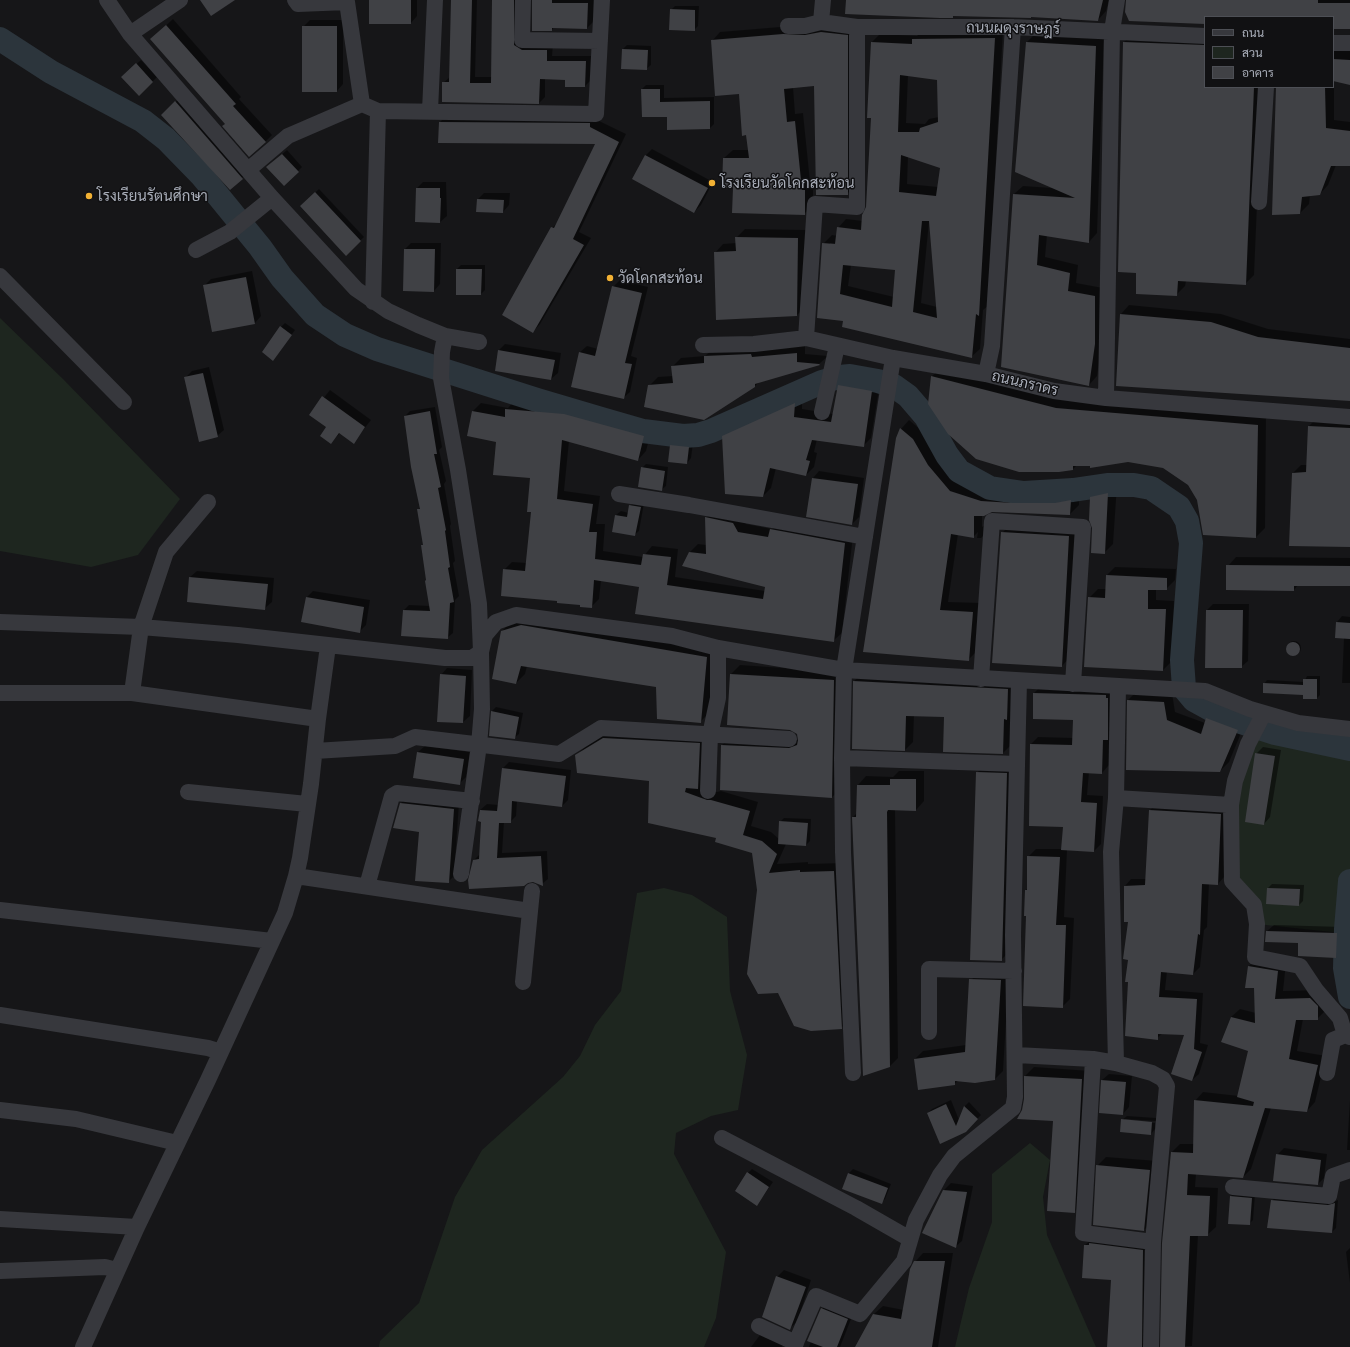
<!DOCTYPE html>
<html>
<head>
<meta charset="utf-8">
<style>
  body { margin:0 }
  #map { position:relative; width:1350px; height:1347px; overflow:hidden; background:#161618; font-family:Commissioner,Sarabun,sans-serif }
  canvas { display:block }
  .legend { position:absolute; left:1204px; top:16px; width:130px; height:72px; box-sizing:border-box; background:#111113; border:1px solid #4d4f55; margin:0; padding:5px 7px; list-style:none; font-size:12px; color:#a8adb8 }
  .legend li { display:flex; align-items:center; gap:8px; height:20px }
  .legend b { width:20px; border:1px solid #4d4f55 }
</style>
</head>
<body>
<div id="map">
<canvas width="1350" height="1347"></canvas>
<ul class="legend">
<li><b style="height:5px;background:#37383d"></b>ถนน</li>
<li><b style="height:11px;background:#1e261f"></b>สวน</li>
<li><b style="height:11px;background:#404145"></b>อาคาร</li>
</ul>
</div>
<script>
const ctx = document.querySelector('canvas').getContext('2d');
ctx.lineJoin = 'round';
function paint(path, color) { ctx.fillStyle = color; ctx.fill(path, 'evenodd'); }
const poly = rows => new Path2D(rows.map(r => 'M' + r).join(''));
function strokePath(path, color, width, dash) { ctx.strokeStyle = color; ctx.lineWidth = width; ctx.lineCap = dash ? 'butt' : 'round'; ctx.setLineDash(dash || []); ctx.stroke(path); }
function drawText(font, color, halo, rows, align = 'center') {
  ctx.font = font + ' Commissioner,Sarabun,sans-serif'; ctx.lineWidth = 3; ctx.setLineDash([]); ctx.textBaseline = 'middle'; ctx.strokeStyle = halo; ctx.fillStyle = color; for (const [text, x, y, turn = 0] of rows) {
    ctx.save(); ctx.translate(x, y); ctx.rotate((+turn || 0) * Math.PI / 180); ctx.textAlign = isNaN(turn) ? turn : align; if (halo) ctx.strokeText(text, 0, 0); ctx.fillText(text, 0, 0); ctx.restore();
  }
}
const green = poly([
  [0,318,63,379,180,499,138,555,91,567,0,551],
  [1264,713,1350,729,1350,934,1257,924,1232,881,1231,805],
  [664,888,692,895,727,917,730,991,747,1055,738,1110,711,1116,676,1133,674,1154,726,1252,716,1318,704,1347,379,1347,380,1341,419,1303,455,1197,482,1150,563,1077,580,1056,595,1025,621,991,637,893],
  [1030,1143,1050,1160,1043,1197,1047,1235,1096,1347,955,1347,969,1288,992,1222,992,1174]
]);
const shadow = poly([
  [370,0,417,0,417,16,411,23],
  [453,0,477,0,475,77,492,77,495,0,519,0,518,34,553,44,552,56,591,56,591,80,585,86,566,79,545,78,545,97,539,103,443,101,443,83,450,77],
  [532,0,593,0,593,22,587,28,554,27,552,30],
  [847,0,1109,0,1106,11,1098,20],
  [1127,0,1350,0,1350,28,1333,28,1333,17,1205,17,1205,23],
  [675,6,699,6,698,26,694,30,671,10],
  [173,19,241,97,239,99,272,135,265,142,226,124,158,33],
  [310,20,343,20,343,84,337,91,303,27],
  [792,26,855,27,855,186,847,194,815,85,793,87,795,114,803,113,810,182,813,182,813,205,804,214,734,187,724,158,733,150,749,150,740,93,712,41,720,32],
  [1003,30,988,306,983,310,980,349,971,357,844,320,823,244,832,235,837,236,838,228,846,219,863,221,867,208,872,117,872,42,880,34,917,36,922,31],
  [908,75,938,79,939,117,929,119,925,124,906,123],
  [908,157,941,167,938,187,907,184],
  [929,222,930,222,937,307,921,303],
  [830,243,840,244,830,245],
  [851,265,896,269,894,297,848,286],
  [1133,33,1205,37,1205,87,1262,87,1254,275,1245,284,1186,281,1185,286,1176,295,1137,272,1124,42],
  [1035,34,1104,38,1097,233,1089,242,1047,235,1045,257,1078,265,1076,283,1103,288,1103,335,1097,376,1089,385,1002,366,1014,194,1023,186,1052,188,1027,42],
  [627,45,651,46,651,65,646,69,623,49],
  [1333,49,1350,51,1350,84,1334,80,1334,120,1350,122,1350,165,1336,165,1328,185,1319,195,1310,195,1309,204,1300,213,1277,87,1333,87],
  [141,60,157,77,139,95,122,77],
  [646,85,664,85,664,98,714,97,714,124,710,128,668,129,668,116,642,89],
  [180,98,246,174,230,189,162,115],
  [447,115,597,120,626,134,579,232,591,238,540,324,533,332,552,228,558,222,597,143,440,122],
  [652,149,713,182,701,205,694,212,634,179,646,155],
  [287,150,302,167,284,185,272,163],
  [423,182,446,182,447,216,440,222,416,221,417,188],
  [319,189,364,237,346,254,301,206],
  [484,193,510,193,509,205,503,212,478,199],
  [745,229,806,230,806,306,797,315,715,253,723,244,736,243,736,238],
  [411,243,441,243,440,284,434,291,405,249],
  [461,265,485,265,485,290,481,294,457,269],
  [252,271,261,316,255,323,213,331,204,286,211,279],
  [620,280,648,287,631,356,637,358,630,392,623,398,580,352,587,346,598,349,613,287],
  [1129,305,1221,314,1268,329,1350,339,1350,400,1117,385,1121,314],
  [285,323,295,330,277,355,281,327],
  [505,344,561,353,558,373,551,379,499,350],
  [805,345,805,354,828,356,819,364,759,382,755,386,649,386,658,377,673,376,672,367,681,358,705,356,714,348],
  [209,367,224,430,217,436,185,378,192,371],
  [941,368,1266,416,1265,528,1256,537,1198,500,1188,484,1163,467,1128,461,1091,465,1077,465,1072,470,932,376],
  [847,378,880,383,871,438,863,446,817,439,814,452,817,453,814,467,806,475,776,468,771,488,763,496,723,436,731,428,802,396,802,409,833,414,839,386],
  [330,390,371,420,353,443,340,433,331,443,328,427,310,415],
  [514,401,573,407,652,428,646,451,638,460,569,441,564,491,600,496,596,524,605,524,603,551,643,557,652,546,678,549,675,577,765,591,766,586,684,565,690,552,698,544,706,545,706,518,714,510,741,515,746,524,772,529,779,522,853,535,842,633,833,641,640,586,601,580,599,599,591,607,504,570,512,562,527,563,532,511,531,477,497,441,468,436,473,411,481,403,508,408],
  [435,407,442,447,439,450,446,481,444,484,451,524,450,526,455,561,453,563,459,596,455,600,453,633,447,638,402,635,404,610,409,605,430,606,422,546,424,544,418,510,421,507,405,416,410,411],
  [1317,418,1350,419,1350,546,1293,473,1301,465,1308,465,1309,426],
  [909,420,922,431,936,456,959,482,990,493,1022,495,1065,495,1079,492,1079,505,1070,514,992,511,982,515,982,527,987,523,990,529,981,538,977,538,978,532,973,537,958,534,948,602,982,603,977,651,968,660,865,651,901,429],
  [675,442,693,443,691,458,687,463,671,446],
  [646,464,668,467,666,486,661,490,642,468],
  [819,471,864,478,859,517,852,524,807,516,813,478],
  [1117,485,1113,544,1104,553,1093,527,1091,497,1099,488],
  [634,502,644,503,639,531,634,535,616,515,621,511,629,513,630,506],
  [1011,524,1078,527,1070,657,1062,666,1002,533],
  [1236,557,1350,558,1350,585,1298,585,1294,590,1228,566],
  [1115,567,1176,569,1175,580,1166,589,1156,589,1156,600,1174,601,1172,661,1163,670,1089,598,1098,589,1106,589,1107,575],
  [197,571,274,578,272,602,265,608,190,577],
  [313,591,370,600,366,625,360,631,303,622,307,597],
  [1213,604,1249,604,1248,661,1241,667,1207,610],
  [1342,616,1350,617,1350,683,1342,683,1344,638,1337,622],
  [511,622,715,648,709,713,700,722,657,686,527,666,525,674,516,683,502,631],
  '1287 648a7 7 0 1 1 14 0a7 7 0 1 1-14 0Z',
  [740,665,842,672,841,789,832,797,722,745,731,736,799,740,798,734,731,674],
  [447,668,472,670,470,716,463,722,438,721,441,675],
  [862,674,1016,682,1011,745,1003,753,945,716,914,715,913,742,905,750,854,681],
  [1307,676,1320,676,1320,695,1317,698,1264,684,1267,680,1304,682],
  [1041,686,1113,688,1109,765,1102,773,1089,772,1087,795,1103,796,1101,844,1094,851,1067,850,1064,917,1074,918,1070,999,1062,1007,1027,915,1026,890,1028,888,1028,857,1036,849,1062,849,1064,826,1031,744,1038,737,1074,738,1074,719,1034,693],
  [1137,691,1172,693,1175,712,1205,723,1207,718,1216,710,1246,721,1229,762,1220,771,1127,769,1128,700],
  [496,707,523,713,519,734,514,738,492,711],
  [612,730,709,735,706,779,700,786,717,792,721,791,758,802,751,826,771,832,779,839,780,822,784,818,811,819,810,841,806,845,786,844,777,864,808,862,808,864,843,863,850,1019,841,1028,758,890,753,852,717,837,650,780,576,756,585,747],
  [425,746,470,752,466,777,459,784,414,777,418,752],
  [1263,747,1281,750,1270,817,1264,824,1256,754],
  [509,762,571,770,568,800,562,806,517,801,516,816,510,822,504,822,502,853,547,851,548,879,542,884,474,860,480,854,482,821,480,810,487,804,499,805,503,768],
  [985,764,1016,765,1010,951,1001,960,977,773],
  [899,771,924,771,924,801,916,810,895,809,898,1058,889,1067,853,817,857,813,858,785,866,776,893,777],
  [407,797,459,803,454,876,448,882,420,831,401,803],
  [1157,803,1228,807,1224,877,1218,884,1209,883,1207,927,1204,930,1200,967,1193,974,1167,971,1165,990,1203,993,1200,1043,1208,1045,1199,1074,1192,1080,1186,1035,1163,1033,1157,1038,1129,981,1129,921,1125,921,1125,886,1131,879,1146,879,1150,810],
  [1272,884,1304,885,1303,901,1299,905,1268,888],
  [1274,925,1343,927,1342,951,1336,957,1299,942,1267,931],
  [1257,958,1286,963,1283,991,1319,990,1326,1010,1317,1019,1303,1019,1297,1051,1326,1056,1315,1102,1307,1111,1271,1108,1251,1169,1243,1177,1196,1174,1195,1187,1218,1188,1216,1227,1207,1235,1198,1235,1192,1346,1162,1347,1172,1152,1180,1144,1194,1144,1195,1101,1203,1092,1239,1096,1249,1051,1231,1017,1240,1009,1256,1013,1255,988,1247,987,1249,966],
  [1009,972,1003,1071,995,1079,958,1081,954,1084,915,1059,923,1051,966,1045,970,981,979,973],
  [1034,1067,1091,1071,1083,1203,1074,1212,1054,1120,1023,1110,1025,1099,1025,1076],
  [1109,1074,1132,1076,1129,1107,1123,1114,1102,1080],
  [951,1100,959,1120,965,1106,969,1102,981,1115,965,1131,928,1113,932,1109],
  [1350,1100,1350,1150,1347,1150],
  [1127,1116,1156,1118,1156,1121,1125,1119,1125,1121,1155,1123,1155,1129,1151,1134,1122,1120],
  [1284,1148,1327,1154,1324,1178,1318,1184,1277,1155],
  [1106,1157,1158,1161,1153,1221,1144,1230,1097,1166],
  [752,1169,773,1182,757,1205,748,1173],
  [853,1169,891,1184,885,1199,881,1203,843,1189,849,1173],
  [951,1183,973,1186,962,1241,955,1247,944,1190],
  [1235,1192,1255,1194,1253,1220,1249,1224,1231,1196],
  [1276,1196,1333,1202,1338,1200,1336,1228,1332,1232,1272,1201],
  [1094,1237,1152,1242,1150,1347,1108,1347,1112,1279,1085,1245],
  [1350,1248,1350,1283,1346,1252],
  [923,1253,953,1253,938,1347,856,1347,874,1314,883,1306,904,1310,915,1262],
  [784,1270,811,1280,797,1322,790,1328,777,1277],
  [827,1303,853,1314,840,1347,809,1347,822,1309],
  [760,1335,783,1345,782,1347,751,1347]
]);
const river = poly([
  [0,39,51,72,143,121,166,139,202,176,260,247,282,278,315,315,345,335,377,349,537,400,598,418,643,431,683,436,698,435,711,431,822,382,839,377,850,376,878,381,894,386,908,396,926,417,947,455,959,471,990,488,1024,493,1073,490,1107,485,1134,485,1151,488,1179,507,1187,521,1191,543,1182,660,1184,688,1194,700,1214,711,1241,722,1275,733,1350,749],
  [1350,881,1346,929,1345,968,1350,997]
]);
const building = poly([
  [200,0,235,0,211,16],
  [369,0,411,0,411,24,369,24],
  [451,0,472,0,470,83,491,83,492,0,514,0,514,45,522,50,547,50,547,61,586,61,585,87,565,87,565,80,540,79,539,104,442,102,442,82,449,82],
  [532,0,552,0,552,3,588,3,587,29,552,28,552,31,532,31],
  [846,0,1103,0,1098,21,1031,17,1031,18,953,16,953,18,940,18,845,14],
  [1126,0,1318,0,1318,3,1350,3,1350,29,1333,29,1333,17,1205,17,1205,24,1129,21,1125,12],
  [670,9,695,10,695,31,669,30],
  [166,25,236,104,233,106,266,142,249,157,222,126,225,124,150,39],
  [302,26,337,26,337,92,302,92],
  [821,32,848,35,848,195,816,195,814,86,784,89,787,122,795,121,802,190,805,190,805,215,732,213,733,188,722,188,723,158,749,158,746,135,742,136,739,94,715,96,711,40,783,34,805,35],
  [995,38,979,316,976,314,972,358,842,327,843,321,817,318,822,243,835,244,837,227,861,230,862,215,866,207,871,118,867,118,871,42,912,44,912,39],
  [900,75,937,80,938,122,920,128,919,132,898,132],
  [901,155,940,168,936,196,899,192],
  [922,221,929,221,937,318,913,312],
  [843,265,895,270,892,307,840,294],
  [1026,42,1096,46,1089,243,1039,235,1037,265,1070,273,1068,291,1095,296,1095,344,1089,386,1001,367,1013,194,1075,198,1015,172],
  [1123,42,1205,45,1205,87,1254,87,1246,285,1178,281,1177,296,1136,294,1136,273,1118,272],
  [622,49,648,50,647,70,621,69],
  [1333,59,1350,60,1350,85,1333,81],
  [136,63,153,82,139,96,121,77],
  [1276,87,1325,87,1326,128,1350,131,1350,166,1331,166,1320,195,1302,197,1300,214,1272,215],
  [641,89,660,89,660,102,710,101,710,129,667,130,667,117,642,117],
  [175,101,243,179,230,190,161,115],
  [439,122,590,123,590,127,619,142,573,239,584,245,533,333,502,315,551,227,554,228,595,144,438,143],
  [282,154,299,172,284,186,266,167],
  [645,155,708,188,694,213,632,179],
  [416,188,440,188,440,198,441,198,440,223,415,222],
  [315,192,361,241,346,256,300,206],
  [477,199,504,200,503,213,476,212],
  [735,237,798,238,797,316,716,320,714,252,736,251],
  [404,249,435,249,434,292,403,291],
  [456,269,482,269,481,295,456,295],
  [246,277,255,324,212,332,203,285],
  [612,286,642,293,625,363,632,364,624,399,571,387,579,352,595,356],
  [1120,314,1211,322,1258,337,1350,348,1350,401,1116,386],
  [280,326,292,335,273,361,262,352],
  [498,350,555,360,551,380,495,371],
  [797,353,797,362,819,364,820,365,755,384,755,387,704,420,644,407,648,385,673,383,671,366,704,363,704,356,751,354,752,357],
  [203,373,218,437,199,442,184,377],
  [931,376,1056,408,1258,425,1256,538,1203,535,1197,500,1188,485,1163,468,1128,462,1090,468,1090,466,1073,466,1073,470,1059,472,1019,472,976,459,948,434,928,404],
  [838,385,872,391,864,447,812,440,806,460,810,461,806,476,770,468,763,497,725,494,722,436,795,403,794,417,831,422],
  [322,396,365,427,354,444,339,433,331,444,320,436,326,427,309,415],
  [505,409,564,414,644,436,638,461,562,440,557,499,593,504,589,532,597,532,595,559,641,565,643,554,671,557,667,585,763,599,765,587,682,566,689,552,706,554,705,517,733,523,738,532,768,537,770,529,845,543,834,642,635,614,639,587,594,580,592,608,580,607,580,605,557,603,557,601,501,596,503,569,525,571,531,512,527,512,530,478,493,475,496,442,467,436,472,411,505,417],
  [430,411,437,454,434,454,441,487,438,488,446,530,445,531,450,567,448,568,454,602,450,603,448,639,401,636,403,610,430,611,425,581,426,580,421,545,423,545,417,509,420,509,411,467,404,416],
  [1308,426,1350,428,1350,547,1289,546,1292,473,1306,472],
  [900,428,913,439,928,465,950,491,981,501,1013,503,1055,503,1071,500,1070,515,992,512,984,516,974,516,974,538,951,534,940,610,973,612,969,661,863,652,896,438],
  [670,445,689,447,687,464,668,462],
  [641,467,665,471,662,491,638,487],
  [812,478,858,484,852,525,806,517],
  [1108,493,1105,554,1091,553,1092,528,1089,520,1090,497],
  [629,505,641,507,635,536,612,532,615,515,627,517],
  [1001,532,1069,536,1062,667,992,663],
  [1226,565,1350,566,1350,586,1294,586,1294,591,1226,590],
  [1106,575,1167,578,1167,590,1148,590,1148,609,1166,609,1163,671,1084,667,1088,597,1105,598],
  [189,577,268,584,265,610,187,602],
  [306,597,364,607,360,633,301,622],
  [1206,610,1243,610,1242,668,1205,668],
  [1336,622,1350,623,1350,639,1335,638],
  [521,625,707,657,701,723,657,719,656,687,521,666,516,684,492,679,501,631],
  '1286 649a7 7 0 1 1 14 0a7 7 0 1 1-14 0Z',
  [440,674,466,676,463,723,437,722],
  [730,674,834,680,832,798,720,790,721,745,789,748,797,745,798,740,797,734,790,730,727,725],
  [1303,679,1317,679,1317,699,1303,699,1303,695,1263,693,1263,683,1303,685],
  [853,681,1008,689,1007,720,1004,719,1003,754,943,752,944,717,906,716,905,751,852,749],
  [1033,693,1106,695,1106,698,1108,698,1108,740,1103,740,1102,774,1083,773,1081,802,1097,803,1094,852,1061,850,1063,827,1029,826,1030,744,1072,745,1073,720,1033,719],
  [1127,700,1164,702,1167,720,1201,734,1206,718,1238,730,1220,772,1126,770],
  [491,711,519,717,515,739,489,736],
  [603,738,700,743,698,789,686,788,685,792,707,800,711,800,750,811,743,835,762,841,777,854,769,873,800,870,800,872,834,871,842,1029,811,1031,794,1026,778,993,758,994,747,974,757,890,752,853,715,842,716,838,648,823,649,781,577,773,575,755],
  [417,752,464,759,460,785,413,778],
  [1255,753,1275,756,1264,825,1245,822],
  [502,768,566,776,562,807,512,801,511,823,499,823,497,858,541,856,543,886,533,882,528,883,524,886,469,889,468,880,473,860,479,859,481,822,478,821,480,810,497,811],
  [976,772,1007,773,1002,961,970,960],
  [890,779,916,779,916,811,888,810,887,812,890,1067,863,1076,852,817,856,817,857,785,890,785],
  [400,803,454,809,449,883,415,881,419,832,393,828],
  [1149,810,1221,814,1218,885,1202,884,1200,935,1198,934,1193,975,1161,972,1159,997,1197,999,1194,1049,1202,1052,1192,1081,1171,1074,1184,1035,1158,1034,1158,1040,1125,1036,1128,982,1125,982,1128,960,1123,959,1128,922,1124,922,1124,886,1145,885],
  [779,821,808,823,806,846,778,844],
  [1027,856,1060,857,1056,925,1066,925,1063,1008,1023,1006,1026,916,1024,916,1025,890,1027,890],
  [1267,888,1300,889,1299,906,1266,904],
  [1266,931,1337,933,1336,958,1298,956,1298,943,1265,942],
  [1248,966,1278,971,1275,999,1310,998,1318,1006,1318,1020,1296,1020,1289,1059,1318,1065,1307,1112,1265,1108,1243,1178,1188,1174,1187,1195,1210,1196,1208,1236,1190,1236,1185,1347,1160,1347,1162,1243,1171,1152,1193,1153,1194,1100,1253,1106,1254,1102,1237,1097,1248,1051,1221,1042,1231,1017,1255,1023,1254,988,1245,988],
  [969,979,1001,980,995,1080,975,1083,955,1081,955,1085,918,1090,914,1059,965,1052],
  [1024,1076,1082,1079,1075,1213,1047,1211,1053,1121,1017,1119,1022,1110,1024,1099],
  [1101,1080,1126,1082,1123,1115,1099,1113],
  [946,1104,956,1126,964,1106,978,1119,966,1132,940,1144,927,1113],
  [1121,1119,1152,1122,1151,1135,1120,1132],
  [1276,1154,1321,1160,1318,1185,1273,1181],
  [1096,1165,1150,1170,1144,1231,1093,1225],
  [747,1172,769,1187,757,1206,735,1191],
  [848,1173,888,1188,882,1204,842,1189],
  [943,1190,967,1192,956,1248,922,1233],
  [1230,1196,1252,1198,1250,1225,1228,1224],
  [1271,1200,1328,1205,1335,1203,1332,1233,1267,1228],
  [1089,1243,1143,1250,1142,1347,1107,1347,1111,1280,1082,1278,1084,1245,1089,1245],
  [914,1261,945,1261,932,1347,855,1347,873,1314,901,1319,910,1269],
  [776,1276,806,1287,790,1330,762,1317],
  [821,1308,848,1319,837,1347,823,1347,807,1341]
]);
const minor = poly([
  [107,0,130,34,272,198,356,289,388,311,418,325,445,336,479,342],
  [295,0,298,4,347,2,362,104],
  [523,0,522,40,600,41],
  [821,22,823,0],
  [788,26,805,26,821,22,857,27,1013,27,1205,36],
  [130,34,180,0],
  [1333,43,1350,43],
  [430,111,435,0],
  [248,170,288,136,362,104,378,111,596,114,602,0],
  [1259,202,1266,87],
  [196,250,230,232,272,198],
  [0,276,124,402],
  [373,302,378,111],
  [445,336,442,352,441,378,458,470,479,604,481,652,482,709,479,745,461,874],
  [806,338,815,204,857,207,857,27],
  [703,345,754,344,806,338,893,358,986,374,1054,391,1106,398,1350,417],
  [986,374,992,346,1013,27],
  [1106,398,1112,31,1117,0],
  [822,412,837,346],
  [619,494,689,505,865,537],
  [0,622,141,627,238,635,445,658,472,658,481,652,485,635,496,622,516,615,672,636,718,648,844,670,1205,691,1250,709,1298,723,1350,729],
  [981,679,992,521,1083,527,1073,684],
  [0,693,132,693,318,719],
  [132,693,141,627,166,552,208,502],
  [1264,713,1248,744,1235,781,1231,805,1232,881,1254,905,1257,924,1255,957,1300,966,1316,990,1340,1018,1345,1035,1350,1037],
  [315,751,395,746,415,737,559,754,601,728,789,739],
  [842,758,1017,764],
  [708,791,710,735,718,698,718,648],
  [188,792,307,804],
  [1116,798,1231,805],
  [296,876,530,911],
  [367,886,392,796,397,793,472,801],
  [0,910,272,941],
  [523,982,532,891],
  [0,1015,208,1048,221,1052],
  [929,1032,929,969,1014,971],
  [1016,1055,1093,1059,1116,1063,1152,1073,1163,1079,1167,1086,1153,1242,1151,1347],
  [1093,1059,1083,1233,1153,1242],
  [1116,1063,1111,852,1116,798,1118,687],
  [853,1073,843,852,842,758,844,670,893,358],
  [1327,1073,1333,1040,1345,1035],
  [0,1110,76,1119,177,1143],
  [722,1138,856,1208,910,1239],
  [1233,1187,1329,1196,1333,1176,1350,1170],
  [0,1219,137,1227],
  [0,1271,105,1267,117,1270],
  [759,1326,796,1343],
  [83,1347,137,1227,208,1080,285,913,296,876,300,858,311,784,318,719,328,646],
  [794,1347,816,1296,860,1314,904,1261,916,1220,940,1175,954,1156,1013,1108,1015,1097,1013,935,1019,681]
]);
const markers = [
  [712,183,4,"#f2b134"],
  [89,196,4,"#f2b134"],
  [610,278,4,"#f2b134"]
];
const streetNames = [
  ["ถนนผดุงราษฎร์",1013,28,1],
  ["ถนนภราดร",1025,383,13]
];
const poiNames = [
  ["โรงเรียนวัดโคกสะท้อน",720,183],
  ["โรงเรียนรัตนศึกษา",97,196],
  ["วัดโคกสะท้อน",618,278]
];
paint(green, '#1e261f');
paint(shadow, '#0007');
strokePath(river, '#2c353c', 24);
paint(building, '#404145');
strokePath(minor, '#37383d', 16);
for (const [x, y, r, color] of markers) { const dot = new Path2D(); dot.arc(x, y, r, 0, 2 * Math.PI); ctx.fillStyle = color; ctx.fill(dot); strokePath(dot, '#111113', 1.5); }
drawText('15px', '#a8adb8', '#111113', streetNames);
drawText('15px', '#a8adb8', '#111113', poiNames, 'left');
</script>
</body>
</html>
